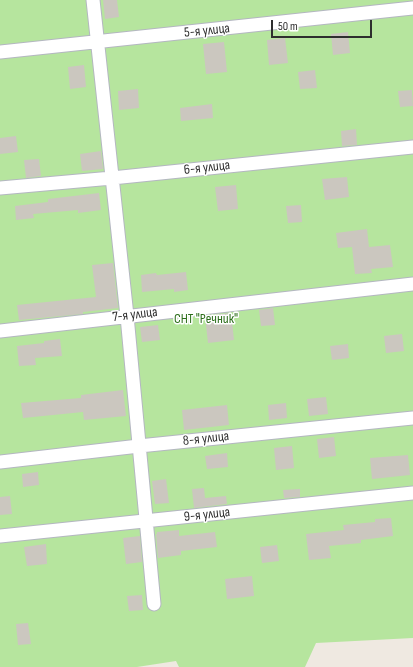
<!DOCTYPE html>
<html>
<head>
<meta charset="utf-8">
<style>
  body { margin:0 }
  #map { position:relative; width:413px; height:667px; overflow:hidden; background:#efe9e1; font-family:"Sofia Sans Condensed",sans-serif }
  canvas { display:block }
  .scale { position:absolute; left:271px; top:20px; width:101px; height:18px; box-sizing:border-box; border:2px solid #2e2e2e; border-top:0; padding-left:5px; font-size:12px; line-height:14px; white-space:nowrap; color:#2e2e2e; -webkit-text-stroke:3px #fff; paint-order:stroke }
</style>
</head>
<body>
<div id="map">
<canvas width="413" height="667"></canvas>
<div class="scale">50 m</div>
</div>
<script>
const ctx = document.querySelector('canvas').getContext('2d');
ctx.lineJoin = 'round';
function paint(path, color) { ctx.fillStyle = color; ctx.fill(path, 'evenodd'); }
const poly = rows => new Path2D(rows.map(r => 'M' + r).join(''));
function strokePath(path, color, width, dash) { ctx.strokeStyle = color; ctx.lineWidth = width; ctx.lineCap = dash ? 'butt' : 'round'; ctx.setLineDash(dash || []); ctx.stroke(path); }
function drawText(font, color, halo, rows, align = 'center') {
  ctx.font = font + ' "Sofia Sans Condensed",sans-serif'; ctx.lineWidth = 3; ctx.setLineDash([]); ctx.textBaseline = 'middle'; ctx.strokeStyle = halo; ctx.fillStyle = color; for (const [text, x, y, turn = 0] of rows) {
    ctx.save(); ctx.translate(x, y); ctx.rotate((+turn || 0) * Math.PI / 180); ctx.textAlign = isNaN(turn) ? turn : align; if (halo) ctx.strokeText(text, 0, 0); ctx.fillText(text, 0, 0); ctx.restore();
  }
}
const green = poly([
  [0,0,413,0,413,638,316,643,305,667,179,667,176,661,137,667,0,667]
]);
const building = poly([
  [103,0,117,0,119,17,105,19],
  [348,32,350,53,333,55,331,34],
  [285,38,288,63,269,65,267,40],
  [224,42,227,72,206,74,203,44],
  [84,65,86,87,70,89,68,67],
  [315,70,317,88,300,89,298,72],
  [138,89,139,108,119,110,118,91],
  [412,90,413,106,400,107,398,91],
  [212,104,213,118,181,121,180,108],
  [356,129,357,145,342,146,341,131],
  [16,136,18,152,0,154,0,138],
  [101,151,103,169,82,171,80,154],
  [39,159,41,176,26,178,24,160],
  [347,177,349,197,325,200,322,179],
  [236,185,238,209,218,211,215,187],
  [99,193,101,210,78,213,78,210,33,214,34,218,16,220,15,206,48,202,48,199],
  [301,205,302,222,288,223,286,206],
  [367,229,369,247,390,245,393,267,371,269,372,273,355,274,352,247,338,248,336,233],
  [113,263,118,308,83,312,83,314,19,320,17,305,96,297,92,265],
  [186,272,188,290,174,292,174,289,142,292,141,275,156,273,157,275],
  [273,308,275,325,261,326,259,310],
  [231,313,234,340,208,343,205,316],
  [158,325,160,340,142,342,140,327],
  [402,334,404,351,386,353,384,336],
  [60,339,62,356,35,358,36,365,19,366,17,346,44,343,44,341],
  [348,344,349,358,332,360,330,346],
  [123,390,126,416,84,420,83,412,23,418,21,403,81,398,81,395],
  [326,397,328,414,309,416,307,399],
  [286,403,287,418,269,420,268,405],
  [227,405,229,425,184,430,182,410],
  [334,437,336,456,319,458,317,439],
  [292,446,294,468,276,470,274,448],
  [227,453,228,467,207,469,205,456],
  [408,455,410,475,372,479,370,458],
  [38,472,39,485,23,487,22,474],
  [166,479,169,503,155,504,152,481],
  [204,488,205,498,226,496,227,504,194,508,192,489],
  [300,489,300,497,284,498,283,490],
  [10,496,12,514,0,515,0,497],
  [391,518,393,536,361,540,361,543,329,546,331,558,309,560,306,534,344,530,343,525,375,522,375,519],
  [179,530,179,536,215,532,217,547,181,551,181,555,158,558,156,534,157,534,157,532],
  [140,536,142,562,126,564,123,538],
  [46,544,47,564,27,566,24,547],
  [277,545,279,561,262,563,260,547],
  [252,576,254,596,227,599,225,579],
  [142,595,143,610,129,611,127,596],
  [28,623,31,644,18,645,16,624]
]);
const minor = poly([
  [93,0,127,316,154,604],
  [0,52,413,8],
  [0,188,112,178,413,147],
  [0,331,413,284],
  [0,462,139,446,413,418],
  [0,536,413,493]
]);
const streetNames = [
  ["5-я улица",207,31,-6],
  ["6-я улица",207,168,-6],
  ["7-я улица",135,315,-7],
  ["8-я улица",206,439,-6],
  ["9-я улица",207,515,-6]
];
const parkNames = [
  ["СНТ \"Речник\"",206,319]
];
paint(green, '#b6e59e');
paint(building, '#cbc7bf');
strokePath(minor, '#b4b7c1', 15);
strokePath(minor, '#fff', 13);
drawText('14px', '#2e2e2e', '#fff', streetNames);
drawText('14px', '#2c6e1b', '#fff', parkNames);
</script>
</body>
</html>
